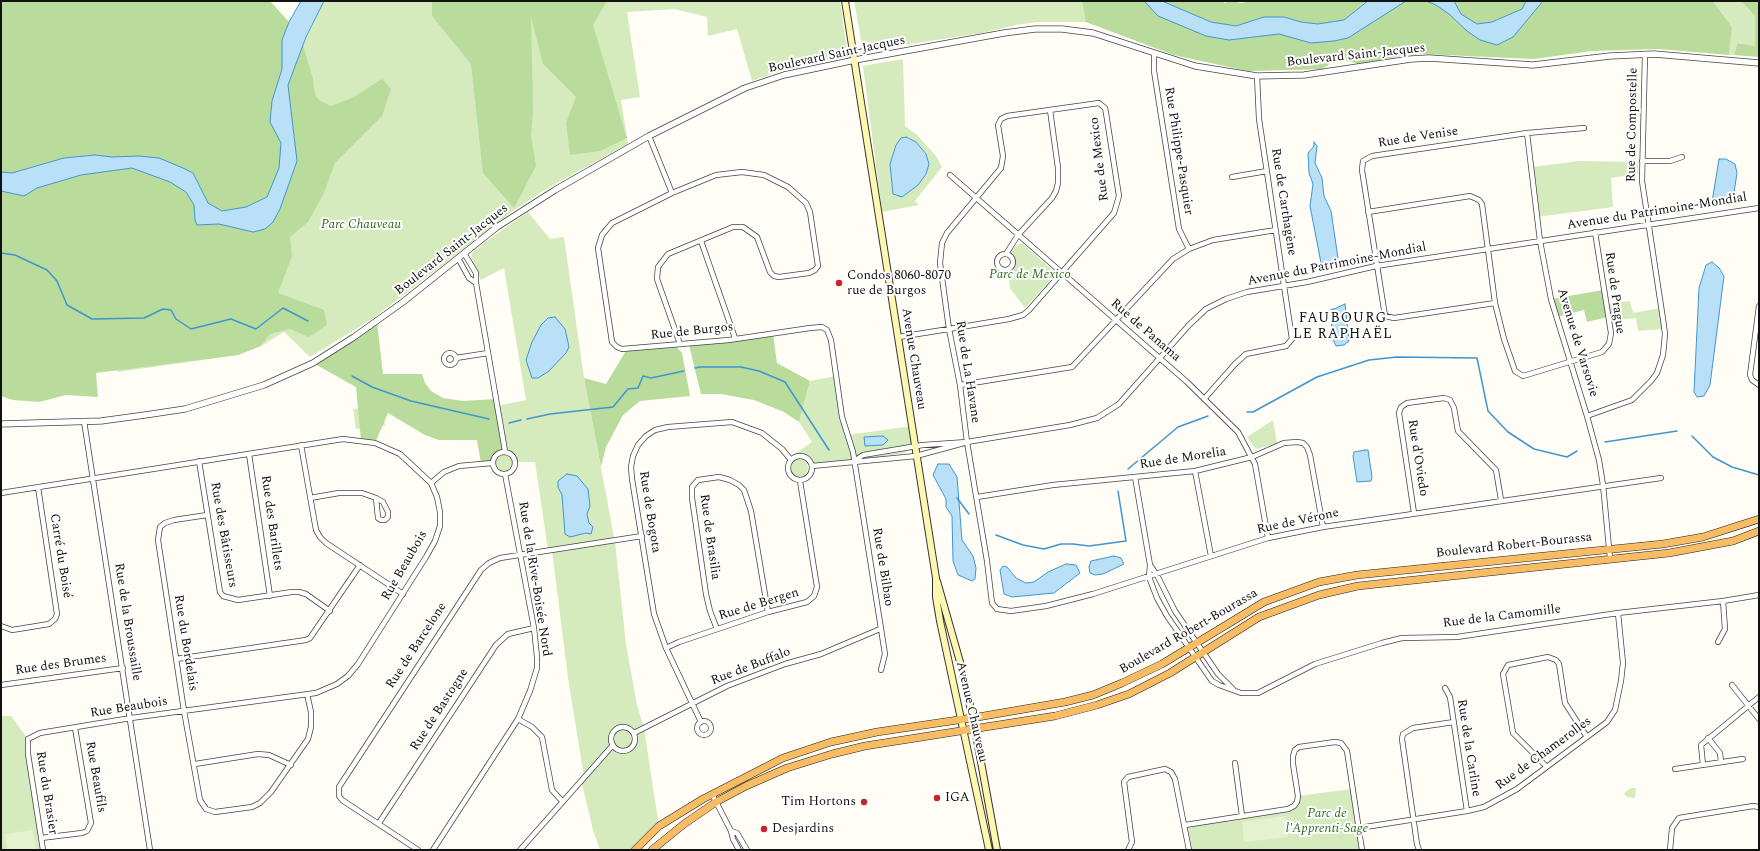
<!DOCTYPE html>
<html>
<head>
<meta charset="utf-8">
<style>
  body { margin:0 }
  #map { position:relative; width:1760px; height:851px; overflow:hidden; background:#fffdf5; font-family:Spectral,serif }
  canvas { display:block }
  .frame { position:absolute; inset:0; border:2px solid #111; pointer-events:none }
</style>
</head>
<body>
<div id="map">
<canvas width="1760" height="851"></canvas>
<div class="frame"></div>
</div>
<script>
const ctx = document.querySelector('canvas').getContext('2d');
ctx.lineJoin = 'round';
function paint(path, color) { ctx.fillStyle = color; ctx.fill(path, 'evenodd'); }
const poly = rows => new Path2D(rows.map(r => 'M' + r).join(''));
function strokePath(path, color, width, dash) { ctx.strokeStyle = color; ctx.lineWidth = width; ctx.lineCap = dash ? 'butt' : 'round'; ctx.setLineDash(dash || []); ctx.stroke(path); }
function drawText(font, color, halo, rows, align = 'center') {
  ctx.font = font + ' Spectral,serif'; ctx.lineWidth = 4; ctx.setLineDash([]); ctx.textBaseline = 'middle'; ctx.strokeStyle = halo; ctx.fillStyle = color; for (const [text, x, y, turn = 0] of rows) {
    ctx.save(); ctx.translate(x, y); ctx.rotate((+turn || 0) * Math.PI / 180); ctx.textAlign = isNaN(turn) ? turn : align; if (halo) ctx.strokeText(text, 0, 0); ctx.fillText(text, 0, 0); ctx.restore();
  }
}
const green = poly([
  [324,1,840,1,847,50,846,53,840,57,784,70,752,81,737,29,708,36,707,17,674,9,627,12,640,97,621,100,628,144,553,185,514,210,372,319,310,357,284,332,261,346,238,355,118,372,1,191,24,196,303,45],
  [854,1,1144,1,1158,16,1279,34,1311,43,1334,41,1406,1,1426,1,1359,64,1338,58,1322,69,1248,71,1174,55,1086,22,1037,22,1016,25,982,33,863,51],
  [1713,1,1741,1,1755,16,1755,46,1737,43,1734,55,1729,55,1732,27],
  [903,59,905,126,917,135,936,156,942,167,915,201,919,205,882,212,863,66],
  [906,137,916,142,926,154,926,174,918,184,902,197,892,189,890,164,896,145],
  [1579,161,1638,162,1638,172,1642,173,1611,178,1613,207,1537,217,1531,167],
  [528,212,550,239,564,237,584,378,615,542,626,644,637,705,644,728,659,826,635,850,600,850,593,830,581,780,584,777,568,678,552,550,548,550,535,462,516,462,514,469,505,474,499,473,494,469,492,463,495,455,505,451,497,406,526,400,504,268,481,280,471,256,472,253,485,242],
  [1019,244,1023,244,1052,270,1053,273,1053,277,1025,308,1010,288,1008,272,1013,269,1015,264,1011,253,1012,249],
  [1630,301,1633,313,1661,308,1661,329,1638,331,1636,318,1609,321,1606,304],
  [836,376,842,417,848,435,912,426,914,446,852,457,854,461,812,466,805,457,798,456,791,460,789,458,812,442,799,422,810,381],
  [363,408,383,409,385,426,356,429,353,409],
  [1273,420,1277,443,1258,449,1254,447,1247,437],
  [906,451,906,453,865,459,864,458],
  '790 468a9 9 0 1 1 18 0a9 9 0 1 1-18 0Z',
  [1,716,11,716,28,739,43,850,1,850],
  [1631,788,1636,788,1635,798,1627,797,1624,793],
  [1352,789,1362,850,1189,850,1185,825,1294,806,1298,796]
]);
const forest = poly([
  [1,1,270,1,289,22,282,40,282,69,272,101,270,122,281,143,279,168,267,197,246,207,222,211,208,203,193,173,159,158,139,156,112,157,95,155,64,158,12,173,1,172],
  [432,1,607,1,593,25,627,138,600,151,570,155,566,123,576,97,543,64,531,17,533,109,531,135,536,166,514,208,483,173,471,64,432,16],
  [1082,1,1144,1,1158,16,1206,36,1229,40,1279,34,1311,43,1334,41,1348,38,1406,1,1426,1,1436,5,1449,14,1467,31,1497,45,1513,36,1543,1,1713,1,1732,27,1729,55,1659,49,1592,51,1534,59,1422,54,1406,55,1359,64,1338,58,1322,69,1248,71,1174,55,1086,22],
  [1162,1,1221,1,1225,3,1229,1,1242,3,1250,1,1368,1,1344,20,1318,24,1301,22,1284,17,1264,17,1236,26,1211,22],
  [1454,1,1526,1,1522,9,1492,22,1477,24,1461,14],
  [1741,1,1759,1,1759,57,1734,55,1737,43,1755,46,1755,16],
  [303,45,313,79,315,95,319,100,331,106,352,98,382,79,391,89,382,116,335,163,323,195,308,222,290,237,292,256,278,293,324,310,327,325,309,337,290,329,270,334,261,346,238,355,96,373,98,397,66,395,39,402,13,400,1,396,1,191,24,196,37,188,81,175,132,168,170,182,186,192,194,205,195,220,197,225,219,224,253,232,273,222,280,209,297,161,288,85],
  [1603,290,1608,317,1587,322,1584,310,1556,317,1551,299],
  [377,322,383,374,422,374,425,383,431,391,443,398,463,401,496,399,505,451,495,455,492,463,481,463,477,440,439,440,425,435,388,413,375,443,361,440,356,387,313,363],
  [773,334,777,363,810,381,799,422,784,412,754,400,721,394,701,394,689,345],
  [675,345,682,353,690,396,640,401,623,415,606,447,601,467,584,378,606,384,627,349]
]);
const pitch = poly([
  [1286,816,1288,837,1244,842,1242,822],
  [33,830,36,850,7,850,5,834]
]);
const water = poly([
  [301,1,324,1,306,37,288,85,297,161,280,209,273,222,265,229,253,232,219,224,197,225,195,220,194,205,186,192,170,182,132,168,81,175,37,188,24,196,1,191,1,172,12,173,64,158,95,155,112,157,139,156,159,158,183,168,193,173,208,203,222,211,246,207,267,197,279,168,281,143,270,122,272,101,282,69,282,40,289,22,301,1],
  [1144,1,1162,1,1211,22,1236,26,1264,17,1284,17,1301,22,1318,24,1344,20,1368,1,1406,1,1348,38,1334,41,1311,43,1279,34,1229,40,1206,36,1158,16,1144,1],
  [1426,1,1454,1,1461,14,1477,24,1492,22,1522,9,1526,1,1543,1,1513,37,1497,45,1480,40,1467,31,1449,14,1436,5,1426,1],
  [906,137,916,142,926,154,929,164,926,174,918,185,902,197,893,194,890,164,896,145,901,138,906,137],
  [1314,142,1317,146,1315,163,1322,178,1324,196,1331,211,1338,258,1330,265,1322,265,1321,263,1310,206,1313,184,1309,173,1308,153,1314,146,1314,142],
  [1719,159,1726,159,1735,164,1737,173,1733,199,1727,205,1712,202,1719,159],
  [1712,262,1719,268,1724,276,1710,385,1704,396,1697,397,1694,392,1699,288,1706,265,1712,262],
  [1345,304,1349,341,1344,345,1336,346,1332,337,1331,309,1334,309,1345,304],
  [555,317,565,329,569,347,566,353,549,371,538,378,532,378,526,360,532,342,541,325,548,318,555,317],
  [883,436,888,440,883,445,865,446,864,437,883,436],
  [1365,450,1368,450,1372,477,1371,481,1357,482,1353,456,1354,452,1365,450],
  [938,464,949,464,957,477,962,540,973,556,976,568,975,579,972,581,958,575,953,561,952,516,946,507,946,499,933,475,938,464],
  [567,474,577,476,588,489,590,506,587,514,589,523,593,527,591,534,586,533,570,537,565,534,562,495,558,487,558,481,567,474],
  [1114,556,1121,558,1124,564,1103,574,1095,575,1090,573,1089,567,1091,561,1114,556],
  [1066,564,1076,565,1080,573,1054,593,1012,597,1004,594,1000,570,1003,566,1007,567,1016,578,1026,583,1034,582,1048,572,1066,564]
]);
const stream = poly([
  [1,253,15,255,47,270,57,281,67,305,92,319,144,318,163,309,171,310,176,319,191,329,231,319,256,329,283,308,308,321],
  [695,368,700,367,741,367,759,371,785,382,829,450],
  [352,376,372,387,411,401,489,419],
  [1247,412,1253,412,1317,377,1369,360,1397,357,1477,358,1488,411,1508,432,1534,449,1567,457,1577,451],
  [527,419,550,414,613,407,628,389,638,388,643,376,651,378,684,371],
  [509,423,521,420],
  [1692,436,1713,457,1732,467,1759,475],
  [1605,442,1677,431],
  [1128,469,1178,427,1208,416],
  [957,498,969,514],
  [996,535,1023,545,1044,549,1061,544,1073,544,1089,546,1126,541,1118,491]
]);
const minor = poly([
  [1154,54,1154,71,1179,229,1189,249],
  [1527,133,1540,241,1551,299,1587,416,1599,460,1603,485,1610,558],
  [649,136,672,193],
  [1642,161,1670,161,1682,157],
  [950,175,1187,382,1238,432,1255,464,1268,538],
  [1232,177,1267,171],
  [1368,212,1470,196,1479,200,1482,204,1495,303,1504,339,1515,371,1523,376,1602,352,1609,344,1611,333,1595,232],
  [701,241,735,338],
  [464,253,476,273,476,283,505,451],
  [1006,254,1018,235,1052,198,1056,191,1058,183,1058,168,1050,110],
  '997 262a8 8 0 1 1 16 0a8 8 0 1 1-16 0Z',
  [458,258,469,278,476,283],
  [1495,303,1394,318,1385,316,1362,170,1363,161,1372,156,1527,133,1584,128],
  [1759,306,1750,375,1752,380,1759,385],
  [899,337,905,336,949,329,1009,319,1023,315,1029,310,1114,213,1119,196,1106,113,1105,108,1099,103,1007,116,1001,119,998,125,1003,156,1001,168,947,233,942,243,940,263,949,329,960,385,967,442,987,561,992,603,997,609,1011,611,1046,606,1093,594,1268,538,1323,527,1661,478],
  [680,344,657,279,658,267,668,254,733,227,743,227,757,237,770,272,774,276,779,277,809,273,815,270,818,266,810,212,806,203,788,187,764,175,742,172,716,175,672,193,612,223,602,235,598,248,612,342,617,347,622,349,729,340,810,328,822,327,827,330,831,340,842,417,853,452,885,654,881,670],
  '444 359a6 6 0 1 1 12 0a6 6 0 1 1-12 0Z',
  [456,358,488,353],
  [960,385,1072,367,1173,259,1189,249,1213,240,1276,230],
  [1205,398,1235,364,1246,354,1286,346,1292,339,1259,119,1257,76],
  [1587,416,1632,400,1651,381,1657,373,1663,355,1665,334,1663,319,1642,181,1645,54],
  [84,421,150,850],
  [301,445,316,530,320,537,326,543,403,594],
  '493 463a11 11 0 1 1 22 0a11 11 0 1 1-22 0Z',
  [249,454,270,596],
  '788 468a12 12 0 1 1 24 0a12 12 0 1 1-24 0Z',
  [199,461,220,592,223,596,238,600,292,592,299,592,306,594,330,611],
  [854,461,863,455,923,445,967,442,1070,425,1097,418,1119,404,1189,325,1206,309,1226,299,1247,292,1307,282,1376,266,1759,208],
  [812,466,916,456,964,443],
  [1195,471,1211,556],
  [1135,477,1150,565,1149,577,1157,598,1167,616,1212,681,1219,685,1241,693,1258,693,1315,664,1382,643,1402,638,1457,637,1618,613,1723,601,1759,595],
  [431,483,444,472,459,466,492,463],
  [1,493,343,439,375,443,400,454,431,483,437,497,440,512,440,526,435,541,426,557,358,664,348,676,337,684,316,693,131,718,40,733,28,739,28,754,43,850],
  [977,497,1053,485,1195,471,1252,457,1284,443,1297,442,1303,443,1307,447,1310,455,1323,527],
  [310,498,339,493,362,493,376,498,383,502,388,512,388,517,385,520,381,520,378,518,376,498],
  [1414,513,1399,413,1401,407,1407,403,1444,398,1450,400,1454,408,1458,431,1496,470,1501,500],
  [207,515,174,520,165,523,160,527,158,540,184,711,200,800,206,809,215,812,252,807,260,803,271,792,308,739,311,727,311,712,307,694],
  [1150,565,1157,575,1175,611,1218,674,1233,689],
  [1,626,12,630,49,624,55,619,57,614,38,487],
  [717,629,710,611,706,594,692,498,692,487,698,480,719,477,730,480,739,485,744,490,751,511,768,612],
  [1718,642,1725,629,1723,601],
  [666,648,679,642,768,612,807,602,814,596,817,587,800,481],
  [176,659,306,640,310,638,360,565],
  [1,685,123,668],
  [1732,685,1759,719],
  [1445,688,1450,697,1467,811],
  [518,719,532,727,542,737,552,790,562,801],
  '697 728a7 7 0 1 1 14 0a7 7 0 1 1-14 0Z',
  [701,722,666,648,654,614,632,479,631,467,633,456,638,445,646,436,655,430,668,427,732,422,762,433,782,449,791,460],
  '611 739a12 12 0 1 1 24 0a12 12 0 1 1-24 0Z',
  [634,733,727,686,785,664,821,654,880,629],
  [1708,738,1720,753,1721,762],
  [1235,763,1242,816],
  [195,764,258,754,269,755,291,765],
  [1703,765,1701,745,1759,697],
  [1546,766,1513,733,1503,674,1508,665,1548,657,1556,660,1559,664,1565,703,1587,737],
  [1675,769,1743,759],
  [712,794,731,831,733,839,739,850],
  [379,823,496,645,508,634,534,628],
  [1185,825,1288,809,1294,806,1297,802,1298,796,1293,764,1293,756,1295,750,1299,747,1335,742,1341,743,1347,751,1362,850],
  [1359,828,1467,811,1484,807,1517,789,1607,722,1615,710,1621,681,1623,663,1618,613],
  [731,831,737,833,747,850],
  [41,838,82,833,87,831,91,823,75,728],
  [418,850,342,800,339,796,339,787,481,570,489,563,500,558,642,536],
  [433,850,518,719,530,691,537,668,537,657,534,628,505,474],
  [520,850,613,745],
  [1128,850,1132,842,1124,782,1128,777,1165,769,1171,772,1175,779,1189,850],
  [1419,850,1417,844,1402,739,1403,734,1413,728,1454,722],
  [1670,850,1672,828,1679,818,1753,806,1759,807]
]);
const tertiary = poly([
  [1,424,101,421,145,415,185,409,264,385,313,363,354,337,403,302,497,227,555,190,649,136,745,88,784,75,855,60,1004,33,1035,29,1062,29,1093,33,1195,66,1257,76,1304,75,1411,59,1429,58,1533,65,1610,56,1654,54,1759,63]
]);
const secondary = poly([
  [845,1,936,578,936,597,940,621,989,850],
  [937,581,962,669,975,729,997,850]
]);
const trunk = poly([
  [635,850,659,826,703,799,783,758,831,742,877,732,978,717,1065,702,1093,695,1122,683,1162,664,1264,602,1319,582,1357,575,1663,544,1703,537,1759,519],
  [652,850,684,824,716,802,746,786,787,768,832,754,865,746,1055,716,1097,705,1129,694,1170,673,1259,617,1319,595,1358,586,1669,553,1733,541,1759,531]
]);
const markers = [
  [839,283,4,"#c4262e"],
  [937,798,4,"#c4262e"],
  [864,802,4,"#c4262e"],
  [764,829,4,"#c4262e"]
];
const streetNames = [
  ["Boulevard Saint-Jacques",837,55,-12],
  ["Boulevard Saint-Jacques",1356,56,-6],
  ["Rue de Compostelle",1633,125,-89],
  ["Rue de Venise",1418,138,-9],
  ["Rue Philippe-Pasquier",1178,151,81],
  ["Rue de Mexico",1100,159,-97],
  ["Rue de Carthagène",1283,202,81],
  ["Avenue du Patrimoine-Mondial",1657,212,-9],
  ["Boulevard Saint-Jacques",452,250,-38],
  ["Avenue du Patrimoine-Mondial",1337,265,-11],
  ["Rue de Prague",1614,293,82],
  ["Rue de Panama",1145,331,41],
  ["Rue de Burgos",692,332,-6],
  ["Avenue de Varsovie",1577,343,73],
  ["Avenue Chauveau",913,359,81],
  ["Rue de La Havane",967,372,81],
  ["Rue d'Oviedo",1417,458,81],
  ["Rue de Morelia",1183,459,-9],
  ["Rue de Bogota",649,512,81],
  ["Rue de Vérone",1298,522,-12],
  ["Rue des Barillets",271,523,82],
  ["Rue des Bâtisseurs",223,535,80],
  ["Rue de Brasilia",709,537,82],
  ["Boulevard Robert-Bourassa",1514,546,-6],
  ["Carré du Boisé",60,556,81],
  ["Rue Beaubois",405,566,-60],
  ["Rue de Bilbao",882,567,81],
  ["Rue de la Rive-Boisée Nord",534,579,81],
  ["Rue de Bergen",759,605,-17],
  ["Rue de la Camomille",1502,617,-7],
  ["Rue de la Broussaille",127,622,81],
  ["Boulevard Robert-Bourassa",1189,632,-30],
  ["Rue du Bordelais",185,643,81],
  ["Rue de Barcelone",417,646,-57],
  ["Rue des Brumes",61,665,-8],
  ["Rue de Buffalo",751,667,-21],
  ["Rue Beaubois",129,708,-9],
  ["Rue de Bastogne",440,710,-57],
  ["Avenue Chauveau",971,712,77],
  ["Rue de la Carline",1468,748,81],
  ["Rue de Chamerolles",1544,754,-36],
  ["Rue Beaufils",95,777,80],
  ["Rue du Brasier",46,793,81]
];
const parkNames = [
  ["Parc Chauveau",361,225],
  ["Parc de Mexico",1030,275],
  ["Parc de",1327,814],
  ["l'Apprenti-Sage",1327,829]
];
const poiNames = [
  ["Condos 8060-8070",847,276],
  ["rue de Burgos",847,291],
  ["IGA",945,798],
  ["Tim Hortons",856,802,"right"],
  ["Desjardins",772,829]
];
const neighbourhoodNames = [
  ["FAUBOURG",1343,319],
  ["LE RAPHAËL",1343,335]
];
paint(green, '#d5ebbd');
paint(forest, '#b9dc9c');
paint(pitch, '#e6f2cf');
paint(water, '#b9e0f7');
strokePath(water, '#3f96cf', 1);
strokePath(stream, '#3f96cf', 1.5);
strokePath(minor, '#444', 6);
strokePath(tertiary, '#444', 7);
strokePath(secondary, '#333', 8);
strokePath(trunk, '#222', 8);
strokePath(minor, '#fff', 4.5);
strokePath(tertiary, '#fff', 5.5);
strokePath(secondary, '#fff6b0', 6);
strokePath(trunk, '#f7bc64', 7);
for (const [x, y, r, color] of markers) { const dot = new Path2D(); dot.arc(x, y, r, 0, 2 * Math.PI); ctx.fillStyle = color; ctx.fill(dot); strokePath(dot, '#fff', 1.5); }
drawText('13px', '#111', '#fff', streetNames);
drawText('italic 13px', '#2f6b1f', '#fff', parkNames);
drawText('13px', '#111', '#fff', poiNames, 'left');
ctx.letterSpacing = '1px';
drawText('14px', '#111', '#fff', neighbourhoodNames);
ctx.letterSpacing = '0px';
</script>
</body>
</html>
